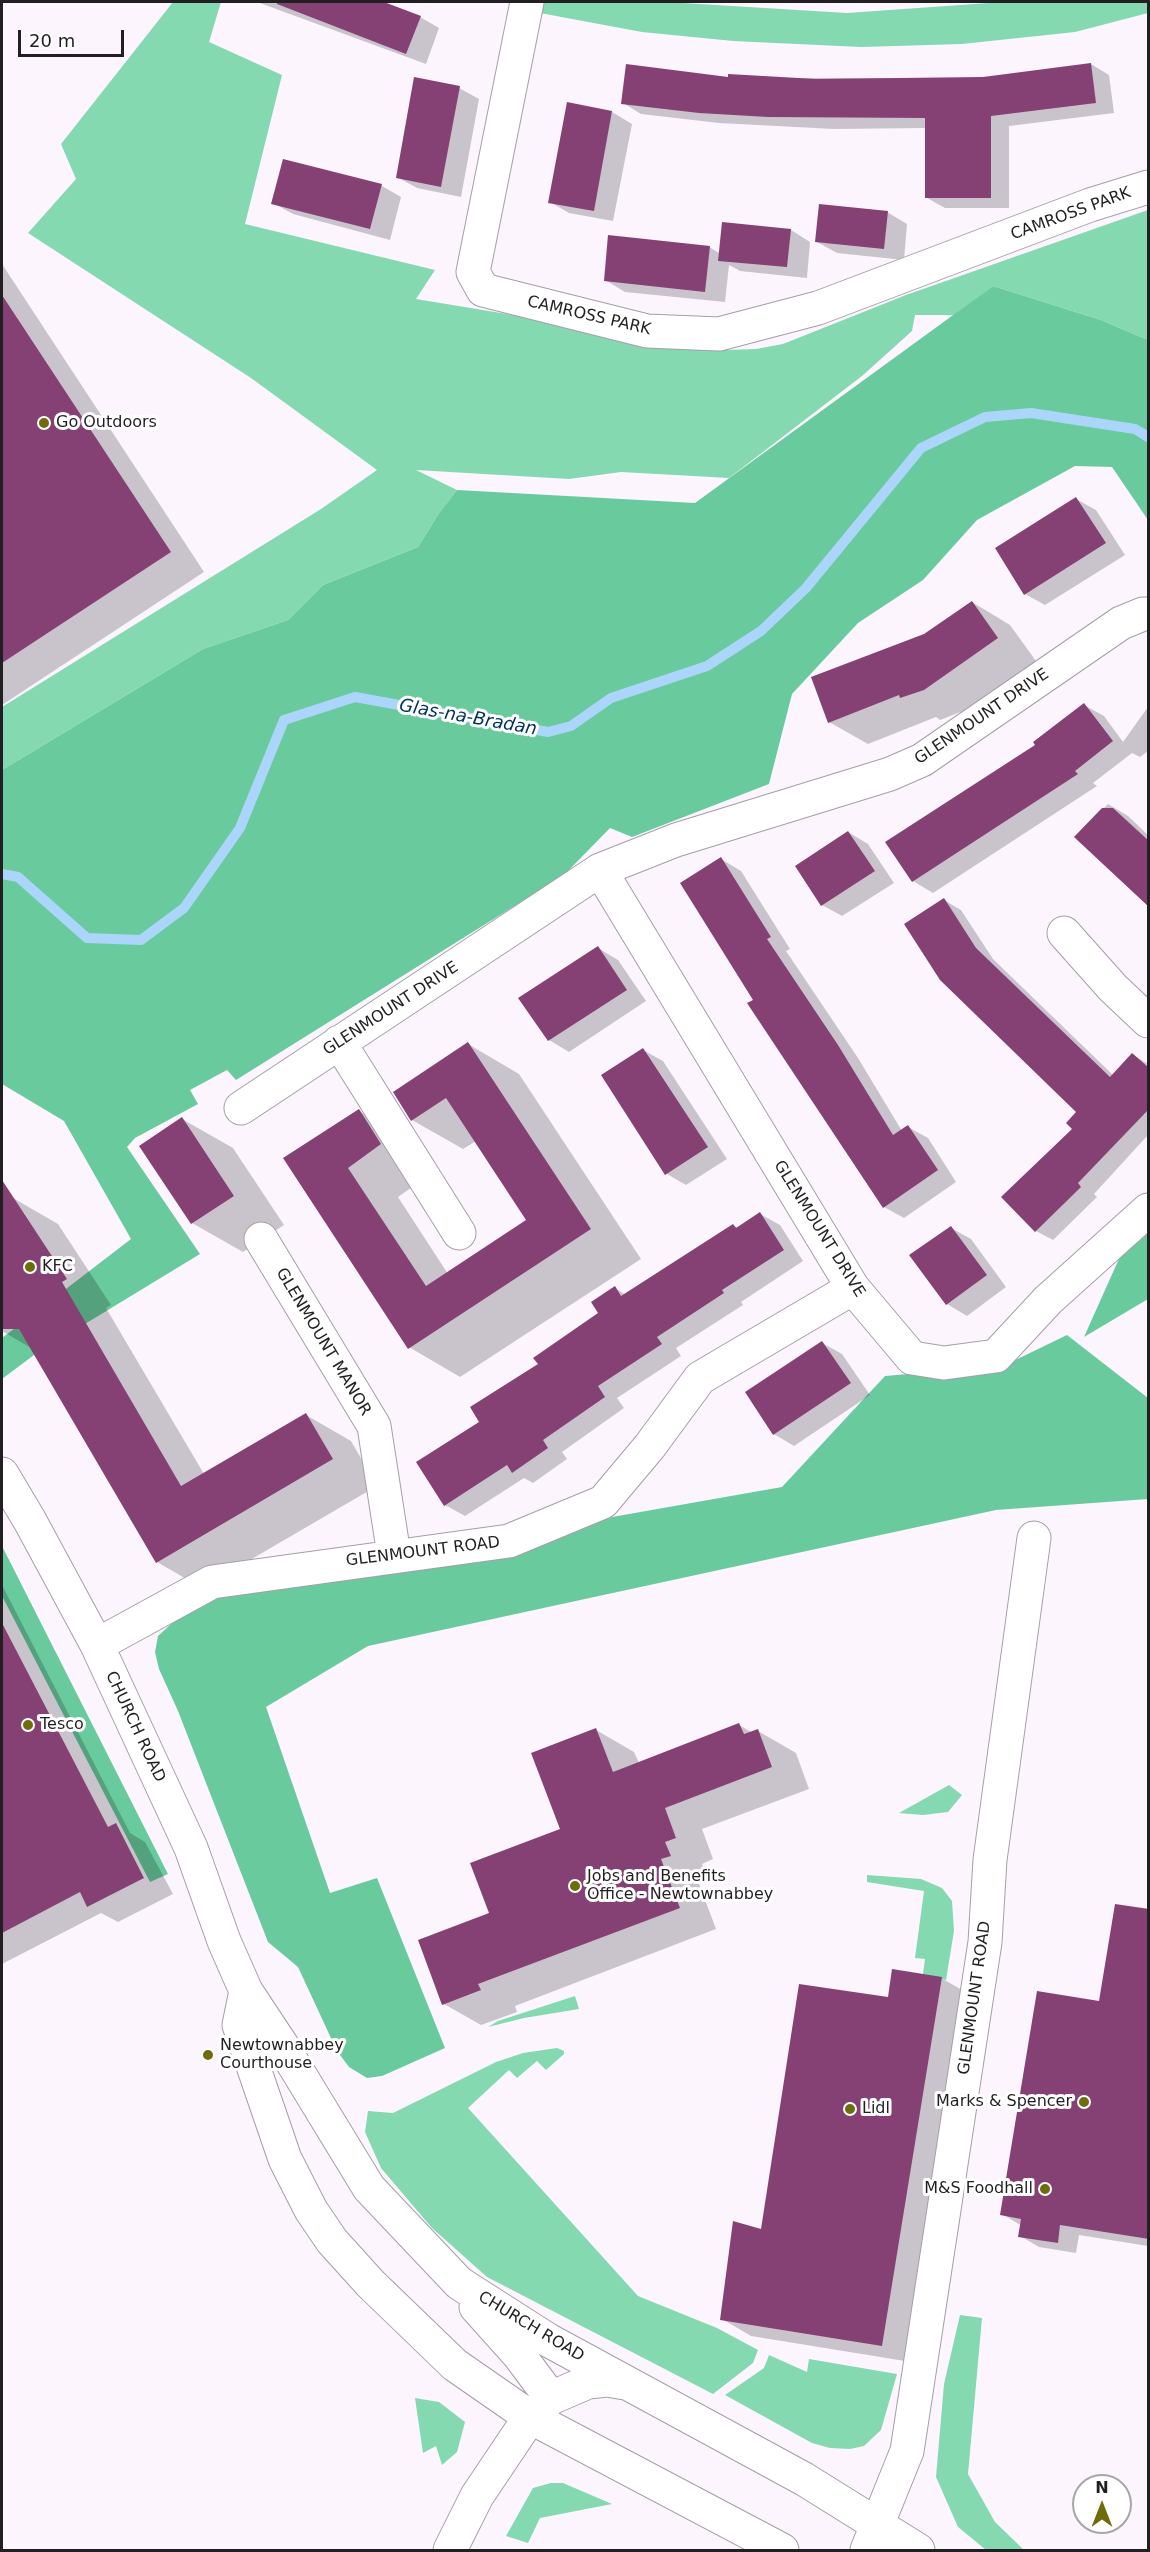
<!DOCTYPE html>
<html>
<head>
<meta charset="utf-8">
<style>
  body { margin:0 }
  #map { position:relative; width:1150px; height:2552px; overflow:hidden; background:#fcf5fe; font-family:"DejaVu Sans",sans-serif }
  canvas { display:block }
  .frame { position:absolute; inset:0; border:3px solid #221f22; pointer-events:none }
  .north { position:absolute; left:1072px; top:2474px; width:60px; height:60px; box-sizing:border-box; background:#fff; border:2px solid #a7a5a7; border-radius:50%; rotate:0deg; font-size:16px; font-weight:700; line-height:24px; text-align:center; color:#221f22 }
  .north::after { content:''; display:block; margin:auto; width:21px; height:27px; background:#6f6c0b; clip-path:polygon(50% 0,100% 100%,50% 72%,0 100%) }
  .scale { position:absolute; left:18px; top:30px; width:106px; height:27px; box-sizing:border-box; border:3px solid #221f22; border-top:0; padding-left:8px; font-size:18px; line-height:21px; white-space:nowrap; color:#221f22; -webkit-text-stroke:4px #fff; paint-order:stroke }
</style>
</head>
<body>
<div id="map">
<canvas width="1150" height="2552"></canvas>
<div class="frame"></div>
<div class="north">N</div>
<div class="scale">20 m</div>
</div>
<script>
const ctx = document.querySelector('canvas').getContext('2d');
ctx.lineJoin = 'round';
function paint(path, color) { ctx.fillStyle = color; ctx.fill(path, 'evenodd'); }
const poly = rows => new Path2D(rows.map(r => 'M' + r).join(''));
function strokePath(path, color, width, dash) { ctx.strokeStyle = color; ctx.lineWidth = width; ctx.lineCap = dash ? 'butt' : 'round'; ctx.setLineDash(dash || []); ctx.stroke(path); }
function drawText(font, color, halo, rows, align = 'center') {
  ctx.font = font + ' "DejaVu Sans",sans-serif'; ctx.lineWidth = 6; ctx.setLineDash([]); ctx.textBaseline = 'middle'; ctx.strokeStyle = halo; ctx.fillStyle = color; for (const [text, x, y, turn = 0] of rows) {
    ctx.save(); ctx.translate(x, y); ctx.rotate((+turn || 0) * Math.PI / 180); ctx.textAlign = isNaN(turn) ? turn : align; if (halo) ctx.strokeText(text, 0, 0); ctx.fillText(text, 0, 0); ctx.restore();
  }
}
const green = poly([
  [173,2,221,2,209,42,282,75,245,224,435,270,416,299,507,314,632,340,724,350,756,349,783,344,906,295,1148,210,1148,340,1101,320,993,286,954,315,915,315,912,331,862,376,729,478,621,472,569,479,416,470,457,490,439,513,418,547,323,585,288,620,203,649,2,770,2,707,321,509,377,470,251,378,28,233,76,179,61,144],
  [544,2,666,2,847,13,1003,2,1148,2,1148,13,1075,32,962,44,861,47,733,41,642,32,540,13],
  [949,1785,962,1795,948,1812,923,1815,899,1813],
  [867,1875,921,1879,942,1888,952,1901,954,1931,946,1980,923,1974,925,1959,915,1958,924,1891,867,1882],
  [575,1996,579,2009,524,2018,488,2027,498,2021],
  [557,2048,564,2051,564,2054,546,2070,537,2061,517,2078,509,2070,468,2108,638,2296,717,2328,758,2350,753,2363,713,2394,487,2277,432,2228,381,2168,365,2132,368,2111,393,2113,496,2062,523,2053],
  [960,2315,982,2318,968,2474,995,2522,1024,2550,986,2550,958,2527,936,2477,944,2384],
  [769,2355,807,2372,809,2359,897,2374,881,2430,864,2446,850,2449,830,2448,812,2443,725,2395,764,2368],
  [415,2398,439,2402,465,2422,457,2452,442,2465,436,2446,423,2453],
  [551,2483,563,2483,612,2504,540,2518,528,2543,506,2536,533,2488]
]);
const forest = poly([
  [993,286,1101,320,1148,340,1148,520,1112,467,1075,466,977,520,923,580,858,623,792,694,769,784,632,837,610,828,564,875,236,1080,227,1070,190,1090,198,1104,135,1138,127,1147,200,1254,34,1355,2,1379,2,1338,131,1239,64,1121,2,1084,2,770,203,649,288,620,323,585,418,547,439,513,457,490,695,503],
  [1148,1210,1148,1299,1084,1337,1135,1223],
  [1067,1335,1148,1398,1148,1499,996,1510,368,1646,266,1707,330,1893,377,1878,445,2048,382,2076,367,2078,349,2067,337,2051,298,1967,268,1942,178,1711,159,1669,155,1652,158,1636,193,1604,238,1583,782,1487,885,1376,1003,1366],
  [2,1546,168,1874,150,1882,2,1596]
]);
const shadow = poly([
  [257,2,378,2,420,17,439,28,426,64],
  [1091,64,1109,75,1114,113,1009,126,1009,208,945,208,927,198,927,128,834,129,719,123,641,114,623,103,729,78,983,78],
  [459,88,479,99,461,197,417,188,397,177],
  [612,112,632,124,613,221,569,213,550,202],
  [382,186,401,197,390,240,293,214,273,203],
  [887,212,907,224,904,260,837,253,817,242],
  [791,230,810,242,807,278,740,271,729,265,725,302,625,292,605,280,709,247,721,254],
  [2,264,204,572,2,705],
  [1076,499,1096,510,1125,555,1045,605,1025,594],
  [972,602,1010,625,1036,661,963,711,940,720,936,717,868,744,829,722,925,635],
  [1084,705,1104,716,1123,742,1148,707,1148,751,1140,757,1132,753,1093,783,1097,786,933,893,913,881,1037,746],
  [1108,804,1128,816,1148,835,1148,904,1076,837],
  [848,832,868,844,894,883,842,916,822,905],
  [721,859,741,871,790,949,786,951,858,1058,902,1131,908,1127,928,1138,956,1182,904,1218,884,1207,755,1000],
  [944,900,961,910,993,959,1113,1075,1132,1054,1148,1064,1148,1135,1094,1194,1097,1197,1053,1240,1036,1231,1078,1112],
  [598,948,618,960,646,1001,569,1052,549,1040],
  [468,1044,519,1074,641,1259,460,1377,409,1347,285,1159,359,1111,410,1140,431,1174,398,1197,448,1274,528,1221,476,1141,463,1149,412,1120],
  [643,1050,663,1061,727,1159,686,1185,667,1174],
  [182,1119,233,1148,284,1225,243,1252,192,1223],
  [13,1198,58,1224,111,1305,106,1308,204,1474,306,1415,351,1441,377,1486,202,1588,157,1562,31,1348,2,1331,2,1206],
  [760,1214,780,1225,803,1261,741,1302,743,1305,676,1348,681,1356,617,1398,624,1408,562,1452,567,1459,533,1483,524,1478,465,1516,445,1505,482,1422,540,1365,600,1314,615,1288,626,1295,733,1225,738,1228],
  [951,1228,971,1239,1006,1287,967,1316,947,1304,911,1256],
  [822,1343,842,1354,870,1395,794,1446,774,1434],
  [2,1585,130,1833,145,1842,173,1894,118,1922,101,1913,2,1964],
  [739,1725,753,1733,758,1731,796,1753,809,1789,702,1829,713,1859,702,1864,708,1877,698,1881,716,1929,515,2006,517,2012,481,2025,444,2004,491,1914,562,1830,596,1730,634,1752,639,1763],
  [1148,1911,1148,2246,1079,2235,1076,2253,1039,2247,1020,2236,1022,2226,1002,2214,1100,2003],
  [941,1978,971,1995,911,2362,751,2336,722,2319,762,2230]
]);
const stream = poly([
  [2,874,18,877,87,938,141,940,184,908,240,828,284,720,355,697,548,732,571,726,611,698,707,666,761,631,806,588,921,448,985,417,1031,413,1135,429,1148,437]
]);
const building = poly([
  [277,2,384,2,421,16,406,54,277,4],
  [1091,63,1096,103,991,116,991,198,925,198,925,118,768,117,699,113,621,104,626,64,728,77,728,74,816,79,983,77],
  [414,77,460,86,441,187,396,178],
  [567,102,612,111,594,211,548,203],
  [283,159,382,184,370,229,271,204],
  [819,204,888,211,884,249,815,242],
  [722,222,791,229,787,267,718,261],
  [608,235,710,246,705,292,604,281],
  [2,295,171,552,2,663],
  [1076,497,1106,543,1024,595,995,548],
  [972,601,998,638,924,690,900,698,899,695,828,723,811,677,924,634],
  [1084,703,1113,741,1075,771,1078,774,912,882,885,842,1035,745,1033,742],
  [1102,808,1113,808,1149,841,1149,907,1074,837],
  [848,831,875,871,821,906,795,866],
  [721,857,771,937,767,939,838,1045,893,1135,908,1125,938,1170,883,1208,747,1003,753,1000,680,883],
  [944,898,976,948,1110,1077,1132,1053,1149,1068,1149,1109,1078,1183,1081,1187,1035,1232,1001,1197,1072,1129,1066,1123,1076,1112,940,980,904,924],
  [598,946,627,990,548,1041,518,998],
  [468,1042,591,1229,408,1349,283,1158,359,1109,381,1144,348,1168,426,1286,526,1220,446,1098,411,1121,393,1092],
  [643,1048,708,1147,665,1175,601,1075],
  [182,1117,234,1196,191,1224,139,1146],
  [2,1180,67,1279,62,1282,181,1486,306,1413,333,1459,156,1563,19,1329,2,1329],
  [760,1212,784,1250,722,1290,724,1293,657,1337,662,1344,598,1386,605,1397,543,1440,548,1448,512,1473,507,1465,444,1506,416,1462,479,1422,470,1407,538,1364,533,1358,598,1313,591,1302,615,1286,621,1296,733,1224,736,1228],
  [951,1226,987,1275,946,1305,909,1255],
  [822,1341,851,1383,773,1435,745,1392],
  [2,1623,108,1827,116,1823,144,1878,87,1907,80,1892,2,1933],
  [739,1723,744,1734,758,1729,772,1767,665,1808,676,1838,665,1842,671,1856,661,1859,680,1908,478,1984,481,1990,442,2005,418,1940,489,1913,470,1863,560,1829,531,1753,596,1728,613,1772],
  [1115,1904,1149,1909,1149,2239,1060,2225,1058,2243,1018,2237,1021,2219,1000,2215,1037,1991,1099,2001],
  [892,1969,942,1977,882,2346,720,2320,733,2221,761,2229,799,1984,888,1997]
]);
const minor = poly([
  [527,2,473,272,483,290,647,331,719,334,818,308,1090,205,1148,187],
  [1148,614,1143,614,1121,623,922,760,890,774,676,840,600,870,853,1288,912,1358,944,1363,996,1356,1048,1300,1148,1210],
  [1064,933,1113,988,1148,1021],
  [339,1042,459,1233],
  [241,1108,600,870],
  [261,1239,374,1426,394,1555],
  [2,1474,30,1521,97,1645,191,1848,224,1941,246,1991,283,2047,369,2188,459,2283,548,2340,804,2479,918,2550],
  [97,1645,212,1582,509,1541,603,1502,650,1446,700,1378,853,1288],
  [246,1991,239,2025,285,2159,311,2210,332,2241,370,2283,455,2365,530,2417,782,2550],
  [476,2307,519,2355,551,2398],
  [450,2550,477,2496,530,2417,551,2398,588,2382,607,2380,625,2383],
  [867,2550,907,2451,985,1942,990,1860,1034,1538]
]);
const markers = [
  [44,423,6,"#6f6c0b"],
  [30,1267,6,"#6f6c0b"],
  [28,1725,6,"#6f6c0b"],
  [575,1886,6,"#6f6c0b"],
  [208,2055,6,"#6f6c0b"],
  [1084,2102,6,"#6f6c0b"],
  [850,2109,6,"#6f6c0b"],
  [1045,2189,6,"#6f6c0b"]
];
const streetNames = [
  ["CAMROSS PARK",1071,214,-20],
  ["CAMROSS PARK",589,316,13],
  ["GLENMOUNT DRIVE",982,717,-34],
  ["GLENMOUNT DRIVE",391,1009,-33],
  ["GLENMOUNT DRIVE",819,1229,58],
  ["GLENMOUNT MANOR",323,1342,59],
  ["GLENMOUNT ROAD",423,1552,-7],
  ["CHURCH ROAD",135,1727,65],
  ["GLENMOUNT ROAD",975,1998,-82],
  ["CHURCH ROAD",531,2327,31]
];
const poiNames = [
  ["Go Outdoors",56,423],
  ["KFC",42,1267],
  ["Tesco",40,1725],
  ["Jobs and Benefits",587,1877],
  ["Office - Newtownabbey",587,1895],
  ["Newtownabbey",220,2046],
  ["Courthouse",220,2064],
  ["Marks & Spencer",1072,2102,"right"],
  ["Lidl",862,2109],
  ["M&S Foodhall",1033,2189,"right"]
];
const waterNames = [
  ["Glas-na-Bradan",468,718,10]
];
paint(green, '#85d9b0');
paint(forest, '#69cb9d');
paint(shadow, '#0003');
strokePath(stream, '#acd5fb', 10);
paint(building, '#854074');
strokePath(minor, '#a59ea7', 35);
strokePath(minor, '#fff', 33);
for (const [x, y, r, color] of markers) { const dot = new Path2D(); dot.arc(x, y, r, 0, 2 * Math.PI); ctx.fillStyle = color; ctx.fill(dot); strokePath(dot, '#fff', 2); }
drawText('16px', '#221f22', '#fff', streetNames);
drawText('16px', '#221f22', '#fff', poiNames, 'left');
drawText('italic 18px', '#00345c', '#fff', waterNames);
</script>
</body>
</html>
